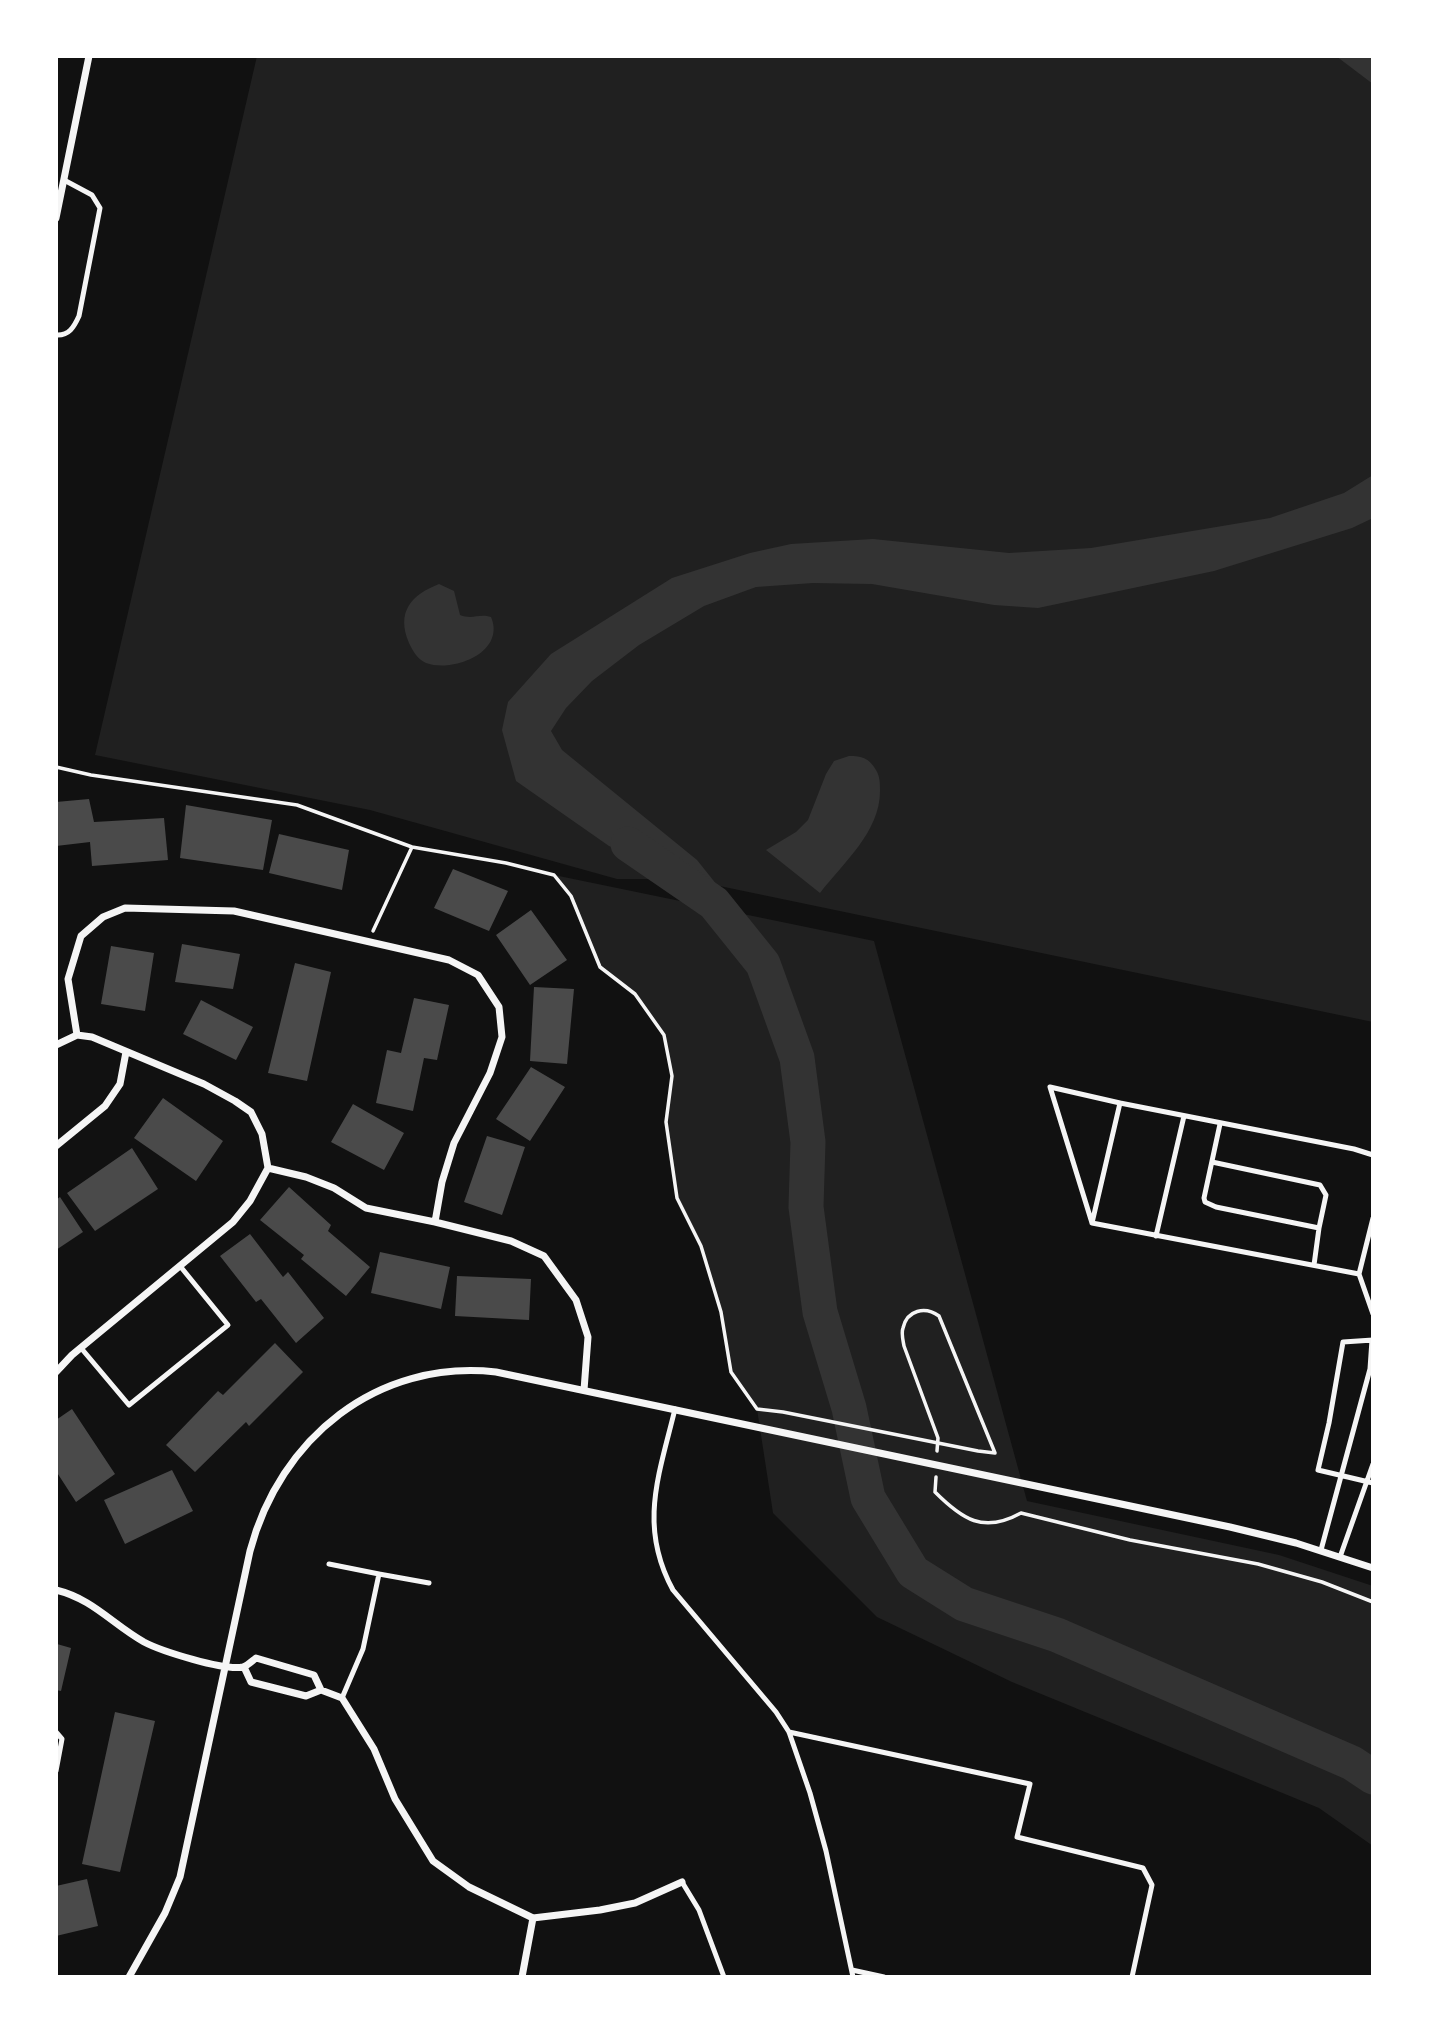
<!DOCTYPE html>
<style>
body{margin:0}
#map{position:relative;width:1429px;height:2033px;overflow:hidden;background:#111;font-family:Manrope,sans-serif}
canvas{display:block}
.frame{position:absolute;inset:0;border:58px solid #fff;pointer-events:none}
</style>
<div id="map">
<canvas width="1429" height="2033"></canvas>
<div class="frame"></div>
</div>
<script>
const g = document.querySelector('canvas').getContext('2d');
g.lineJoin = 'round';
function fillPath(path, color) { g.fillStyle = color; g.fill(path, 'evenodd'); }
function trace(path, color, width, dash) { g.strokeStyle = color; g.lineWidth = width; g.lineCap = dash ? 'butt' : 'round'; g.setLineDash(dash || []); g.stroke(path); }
const green = new Path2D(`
 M257,56H1373V1022L686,879H617L370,810L95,755Z
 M554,875L874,941L1027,1501L1279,1555L1373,1586V1846L1319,1808L1012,1682L877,1617L773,1513L757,1409L731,1372L721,1312L701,1246L677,1198L666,1122L672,1076L664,1035L635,994L600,967L571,896Z`);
const water = new Path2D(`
 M1336,56H1373V84Z
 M1373,475V518L1352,528L1214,571L1038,608L994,605L872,584L813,583L756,587L704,606L639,645L592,681L566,708L551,731L562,750L697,860L717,885L686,879L609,846L516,781L502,730L508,702L551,654L672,578L750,553L791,544L873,539L1009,553L1091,548L1270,518L1344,493Z
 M439,584L454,591L460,615C473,620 479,613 491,617C506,652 454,673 426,663C417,659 413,651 409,643C396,612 411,595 439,584Z
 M849,756C862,756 869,758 876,770C880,777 880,783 880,791C880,832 843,863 820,893L766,850L796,832L808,820L826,774L834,761Z`);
const river = new Path2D(`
 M628,844L714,903L763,964L797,1058L808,1142L806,1207L820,1312L849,1408L868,1498L913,1572L964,1604L1057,1635L1352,1763L1373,1777`);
const building = new Path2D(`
 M89,799L94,822L164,818L168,860L92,866L90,842L56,846V802Z
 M186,805L272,820L263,870L180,858Z
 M279,834L349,850L342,890L269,873Z
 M453,869L508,891L489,931L434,908Z
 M531,910L567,960L530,985L496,935Z
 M182,944L240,954L233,989L175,982Z
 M111,946L154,953L145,1011L101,1004Z
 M295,963L331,972L307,1081L268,1073Z
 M534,987L574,989L567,1064L530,1061Z
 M414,998L449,1005L437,1060L424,1058L413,1111L376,1103L387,1050L401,1053Z
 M201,1000L253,1027L236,1060L183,1034Z
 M531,1067L565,1087L530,1141L496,1119Z
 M163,1098L223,1141L196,1181L134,1138Z
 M353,1104L404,1133L384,1170L331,1142Z
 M487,1136L525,1147L502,1215L464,1202Z
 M132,1148L158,1189L95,1231L67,1193Z
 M289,1187L331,1225L328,1231L370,1267L346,1296L301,1259L304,1255L260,1220Z
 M60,1197L83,1232L56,1250V1200Z
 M250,1234L283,1277L288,1272L324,1318L296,1343L261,1299L256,1302L220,1256Z
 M380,1252L450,1267L441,1309L371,1293Z
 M457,1276L531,1279L529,1320L455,1316Z
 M275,1343L303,1372L249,1426L246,1422L195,1472L166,1445L218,1391L223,1395Z
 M72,1409L115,1474L76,1502L56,1471V1420Z
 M172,1470L193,1511L125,1544L104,1500Z
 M57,1644L71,1648L61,1691L56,1690Z
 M115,1712L155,1721L120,1872L82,1864Z
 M87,1879L98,1926L56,1936V1886Z`);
const path = new Path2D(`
 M56,767L91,775L297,805L412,847L506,863L554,875L571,896L600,967L635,994L664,1035L672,1076L666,1122L677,1198L701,1246L721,1312L731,1372L757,1409L783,1412L978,1451L995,1453L939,1316C925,1306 907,1310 903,1328C901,1333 903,1340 904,1346L938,1438L937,1451
 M373,931L412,847
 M936,1477L935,1492C962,1519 983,1534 1021,1513L1130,1540L1258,1564L1322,1582L1373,1602`);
const service = new Path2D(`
 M56,335C69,336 74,327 79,316L100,208L92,195L64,180
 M1220,1124L1204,1198L1205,1202L1216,1207L1319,1228L1314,1265
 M1212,1162L1320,1185L1326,1195L1319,1228
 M1373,1218L1359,1274L1373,1314
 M1092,1223L1050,1087L1120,1103
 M1156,1236L1184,1116
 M1359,1274L1092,1223L1120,1103L1354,1149L1373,1155
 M1373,1340L1343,1342L1329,1423L1318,1470L1373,1483
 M81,1348L129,1405L228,1325L180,1266
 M675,1409C659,1475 638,1526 673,1590L776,1712L789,1732L810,1793L826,1851L853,1977
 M1321,1550L1370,1369L1372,1340
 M1340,1557L1373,1464
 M329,1564L379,1574
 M342,1698L363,1649L379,1574L429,1583
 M56,1732L62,1739L56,1771
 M789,1732L1030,1784L1017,1837L1143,1868L1152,1885L1132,1977
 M682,1882L699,1910L724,1977
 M852,1970L884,1977`);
const minor = new Path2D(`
 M56,218L89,56
 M77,1035L68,979L81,936L103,917L125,908L234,911L449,960L478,975L499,1007L502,1037L490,1073L454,1143L442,1182L435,1222
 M56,1045L77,1035L92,1037L204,1084L235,1101L251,1112L262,1134L268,1168L250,1201L233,1222L72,1355L56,1372
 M56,1146L105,1106L120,1084L126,1052
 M268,1168L306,1177L334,1188L366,1208L435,1222L511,1241L544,1256L576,1300L588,1337L584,1390
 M56,1590C93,1599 112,1624 144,1642C161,1651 224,1671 243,1667C247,1666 252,1661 256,1658L314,1675L321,1690L342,1698L374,1749L395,1799L433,1861L469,1887L533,1918L600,1910L635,1903L682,1882
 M244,1667L251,1682L306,1696L321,1690
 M129,1977L165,1913L180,1877L250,1551C280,1438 377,1359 496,1372L1230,1527L1296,1543L1373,1568
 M522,1977L533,1918`);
fillPath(green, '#202020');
fillPath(water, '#333');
trace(river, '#333', 35);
fillPath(building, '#4a4a4a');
trace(path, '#f5f5f5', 3.5);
trace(service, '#f5f5f5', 5);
trace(minor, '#f5f5f5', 7);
</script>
